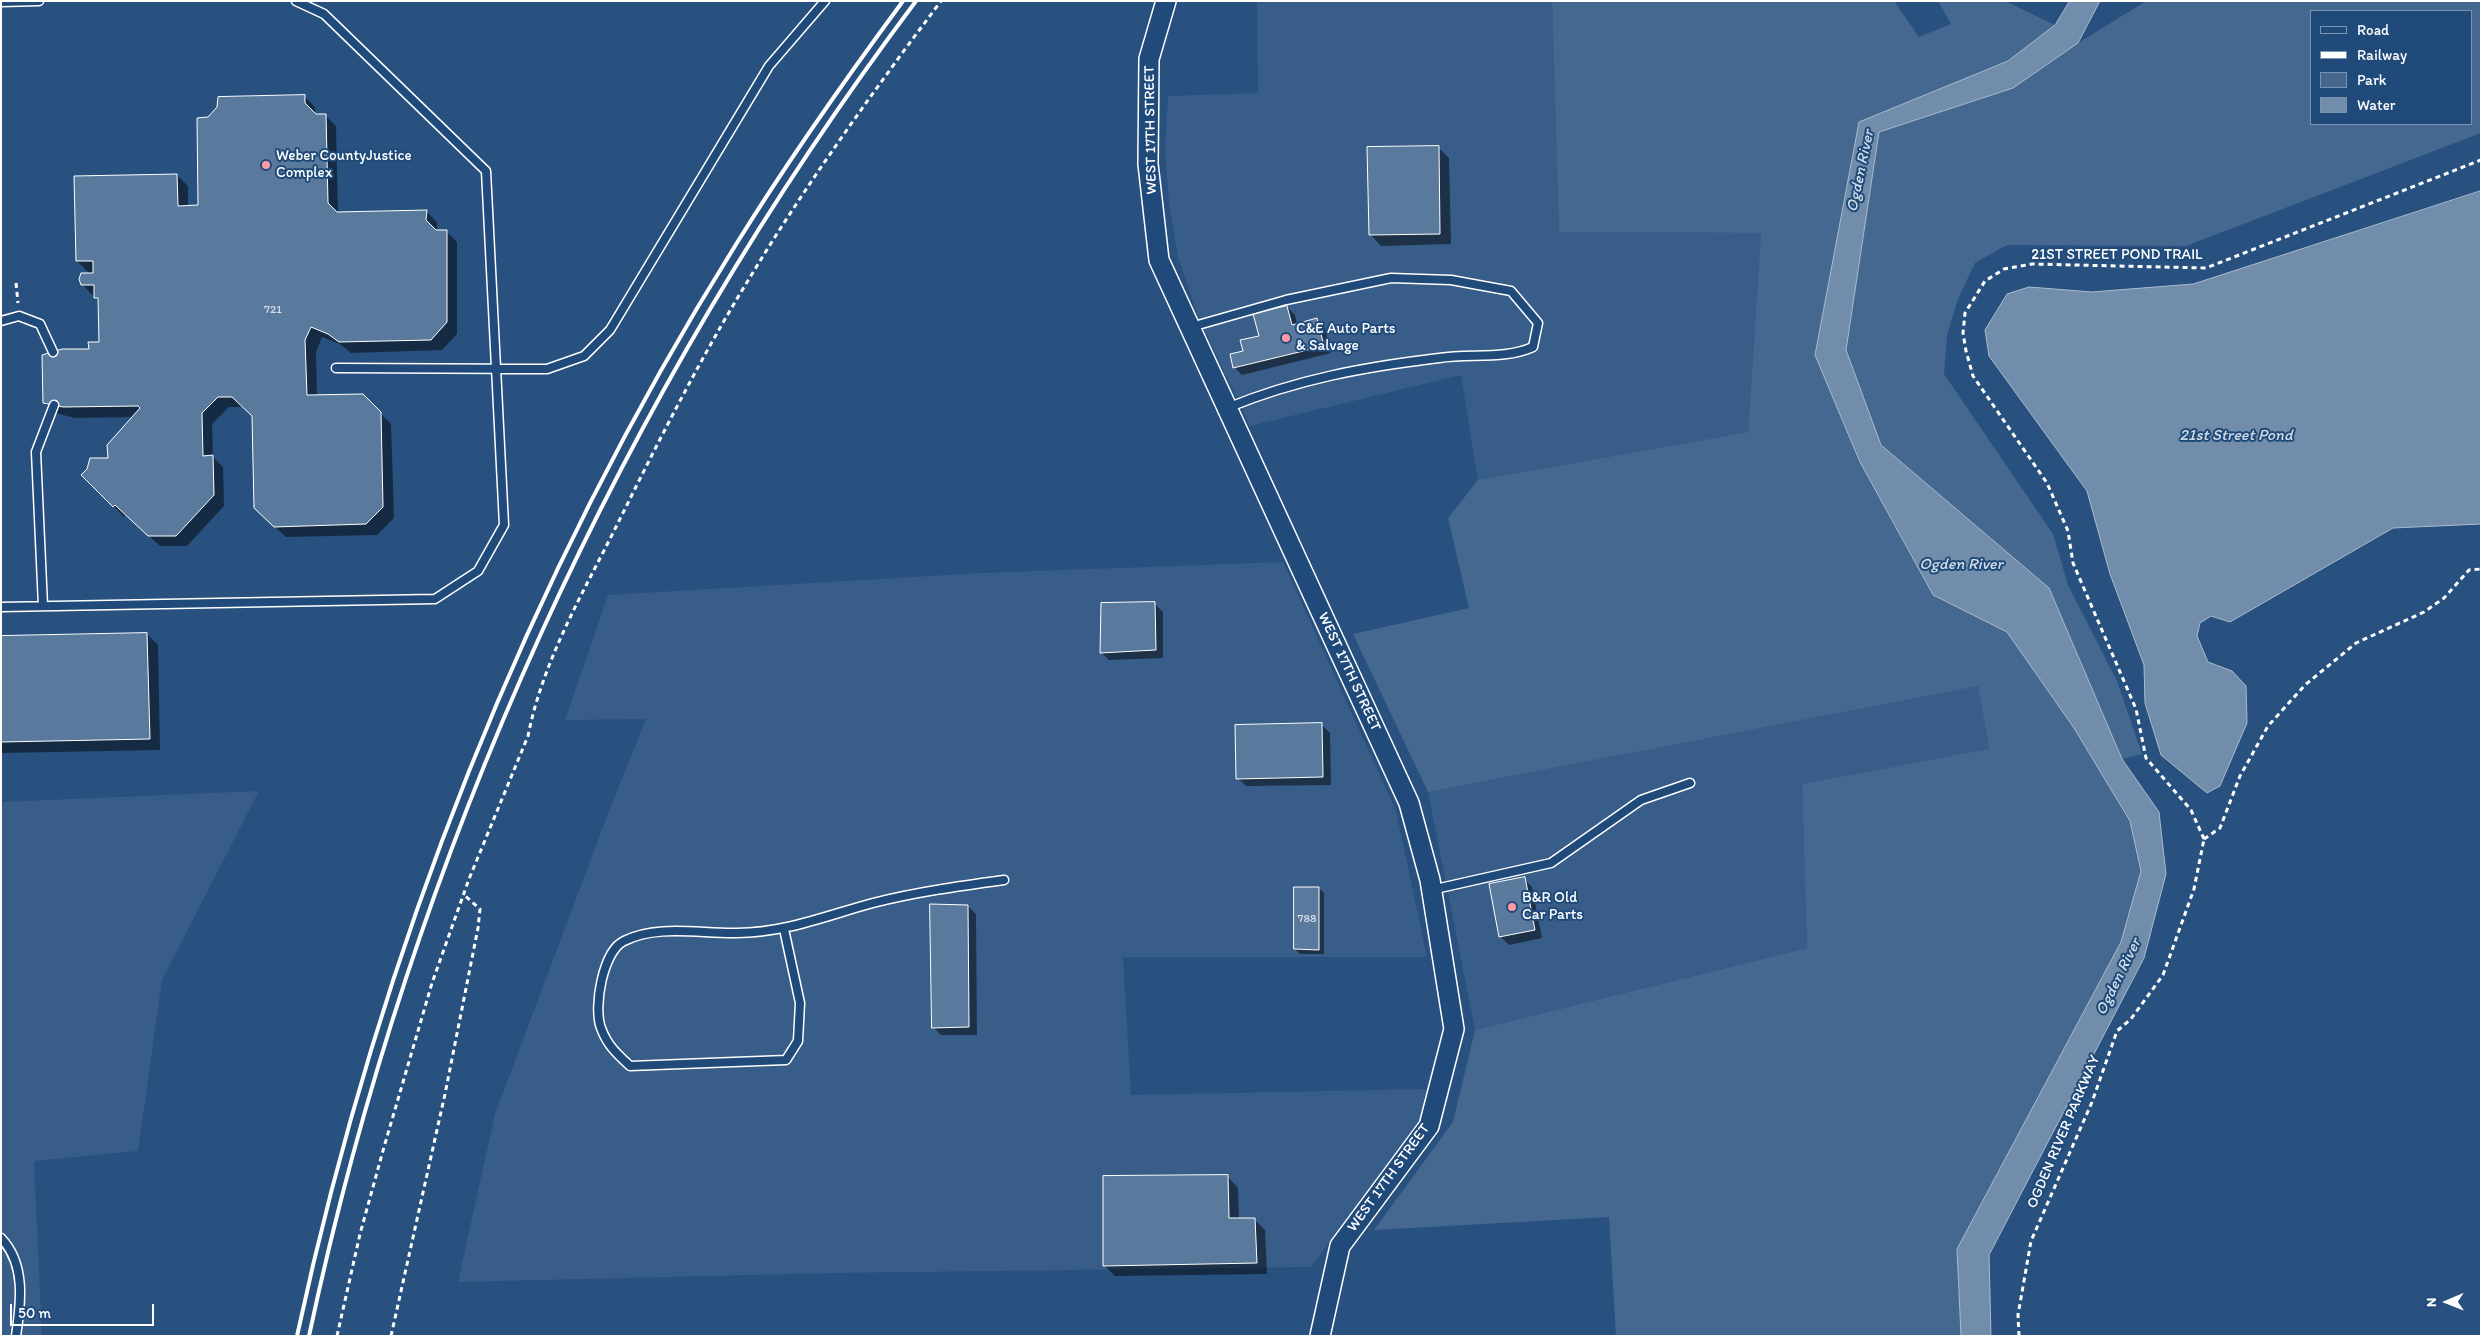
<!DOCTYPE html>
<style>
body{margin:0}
#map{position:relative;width:2482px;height:1337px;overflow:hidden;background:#28517f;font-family:Itim,sans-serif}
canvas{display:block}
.frame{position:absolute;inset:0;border:2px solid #fff;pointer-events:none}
.legend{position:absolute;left:2310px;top:10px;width:162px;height:115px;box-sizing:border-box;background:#1f4a7a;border:1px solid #7992af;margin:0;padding:6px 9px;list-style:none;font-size:15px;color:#fff}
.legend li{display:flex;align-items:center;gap:10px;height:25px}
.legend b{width:25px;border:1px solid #7992af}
.north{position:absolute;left:2422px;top:1277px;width:50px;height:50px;-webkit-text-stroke:4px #1f4a7a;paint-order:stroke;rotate:269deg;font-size:14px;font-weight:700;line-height:20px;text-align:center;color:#fff}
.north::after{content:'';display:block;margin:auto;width:18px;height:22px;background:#fff;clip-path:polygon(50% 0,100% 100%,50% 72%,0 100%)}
.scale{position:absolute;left:10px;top:1304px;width:144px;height:22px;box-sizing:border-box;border:2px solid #fff;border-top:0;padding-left:6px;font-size:15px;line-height:18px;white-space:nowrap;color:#fff;-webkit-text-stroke:4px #1f4a7a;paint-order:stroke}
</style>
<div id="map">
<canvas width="2482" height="1337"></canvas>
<div class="frame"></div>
<ul class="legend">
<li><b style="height:6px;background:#1f4a7a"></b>Road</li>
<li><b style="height:6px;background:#fff"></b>Railway</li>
<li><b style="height:14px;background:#446890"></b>Park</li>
<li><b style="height:14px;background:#718dab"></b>Water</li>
</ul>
<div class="north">N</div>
<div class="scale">50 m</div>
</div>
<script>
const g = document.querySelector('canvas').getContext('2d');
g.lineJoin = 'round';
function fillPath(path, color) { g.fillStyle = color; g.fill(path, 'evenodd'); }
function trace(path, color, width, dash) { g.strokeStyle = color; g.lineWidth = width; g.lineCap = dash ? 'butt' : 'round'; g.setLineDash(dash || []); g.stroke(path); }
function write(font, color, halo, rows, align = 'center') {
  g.font = font + ' Itim,sans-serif'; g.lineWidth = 4; g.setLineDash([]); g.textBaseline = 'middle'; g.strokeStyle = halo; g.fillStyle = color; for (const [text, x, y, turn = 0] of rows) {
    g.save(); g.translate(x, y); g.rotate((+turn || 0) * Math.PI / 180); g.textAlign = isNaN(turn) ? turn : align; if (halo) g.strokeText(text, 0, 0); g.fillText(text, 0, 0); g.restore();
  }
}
const built = new Path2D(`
 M1257,1H1552L1559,232L1761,233L1748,432L1478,480L1461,375L1250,426L1200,321L1178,258L1169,204L1165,150L1168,96L1258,93Z
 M1283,562L1396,811L1427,957H1123L1131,1095L1426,1089L1420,1119L1311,1267L835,1273L458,1282L495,1114L609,811L646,719L565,720L608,595L981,573Z
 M1978,685L1989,750L1802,784L1807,948L1475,1030L1428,792Z
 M259,791L162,980L138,1151L34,1161L42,1336H1V802Z`);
const green = new Path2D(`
 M1552,1H1894L1919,37L1951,24L1938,1H2005L2055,25L2008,61L1859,122L1815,355L1860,462L1932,595L2007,631L2074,728L2130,821L2141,871L2121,942L1957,1249L1961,1336H1616L1609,1217L1374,1230L1453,1122L1475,1030L1807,948L1802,784L1989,749L1978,686L1428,792L1353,634L1469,608L1448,518L1478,480L1748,432L1761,233L1559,232Z
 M2146,1H2481V133L2186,246L2007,245L1975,263L1958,299L1947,335L1944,374L2053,534L2068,585L2117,681L2142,754L2122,759L2049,588L1881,445L1846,350L1879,132L2013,88L2078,43ZM2311,11H2471V124H2311Z`);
const water = new Path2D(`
 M2070,1H2100L2078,43L2013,88L1879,132L1846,350L1881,445L2049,588L2122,759L2159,812L2166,874L2144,958L1989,1255L1991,1336H1961L1957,1249L2121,942L2141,871L2130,821L2074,728L2007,632L1933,595L1860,462L1815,355L1859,122L2008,61L2055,25Z
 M2481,191V524L2393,528L2230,622L2211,616L2200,623L2197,636L2208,662L2232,671L2246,686L2247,723L2220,786L2207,793L2161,755L2145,703L2144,665L2110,574L2087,491L1989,356L1985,330L2007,294L2029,287L2092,292L2193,284Z`);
const shadow = new Path2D(`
 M304,96L315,107V115H325L336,126L338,213L426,211L437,222V231H446L457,242V334L442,350L351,353L340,344L322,337L316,352L317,396L362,395L391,424L394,518L377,535L286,537L266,519L253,416L244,407H229L212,424L213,457L223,467L224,506L187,546H160L126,514L124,517L83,475L109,459L134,417L75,418L55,413L44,402L100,343L99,302L82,284L90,274L77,261L177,175L188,186V207H199L208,119Z
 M1438,147L1449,158L1451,244L1381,246L1371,235Z
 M1287,307L1295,315L1297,325L1317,320L1325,328L1331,353L1242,375L1234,367L1244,352Z
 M1155,604L1163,612V658L1109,660L1101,652Z
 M147,634L158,645L160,750L1,753V637Z
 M1322,725L1330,733L1331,785L1246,786L1238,778Z
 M1524,879L1532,887L1542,938L1509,945L1501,937L1490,885Z
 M1319,888L1324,893V954H1300L1295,949Z
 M968,906L976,914L977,1035H941L933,1027Z
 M1228,1177L1238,1188L1239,1219H1254L1265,1230L1267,1274L1115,1276L1104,1265Z`);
const building = new Path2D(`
 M305,95V103L316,114H326L328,203L337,212L427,210L426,220L436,230H447V322L431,340L339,342L328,334L311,327L305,340L307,395L363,394L381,412L383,507L366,524L274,527L254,508L252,416L232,397H218L202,413L203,456L213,455L214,495L176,536H148L115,505L113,507L81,475L87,469L90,458H108L107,445L140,408L138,406L63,407L43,403L42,355L62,349H89L88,342H99L98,298H94V285H81L79,279L81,273H93V261H76L74,176L177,174L178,206L198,205L197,118L208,117L217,107L218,97Z
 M1439,146L1440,234L1369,235L1367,147Z
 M1287,306L1292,325L1317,318L1324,346L1233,368L1230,354L1243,351L1240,340L1259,336L1253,314Z
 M1155,602L1156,650L1100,653L1101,603Z
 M147,633L150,739L1,742V636Z
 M1322,723L1323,777L1236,779L1235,725Z
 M1525,877L1535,930L1499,937L1489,884Z
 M1294,887H1319V950L1294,949Z
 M930,904L968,905L969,1027L932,1028Z
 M1228,1175L1229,1218H1255L1257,1263L1103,1266V1176Z`);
const path = new Path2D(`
 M16,283L18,303
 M2204,839L2191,810L2146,758L2136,709L2073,563L2068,531L2047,483L1973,376L1966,351L1963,333L1965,313L1985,281L2004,269L2032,264L2206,268L2481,160
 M2204,839L2220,828L2240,776L2268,726L2305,685L2356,643L2424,612L2444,598L2469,570L2481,569
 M337,1336L360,1234L384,1147L432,983L469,879L528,736C543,660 583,593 617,525C659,440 702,355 752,274C809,180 875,89 941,1
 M391,1336L445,1094L478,928L480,909L464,895
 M2019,1336L2018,1315L2031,1241L2092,1102L2117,1031L2131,1019L2163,975L2194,889L2204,839`);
const service = new Path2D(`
 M1,2L39,1
 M1,321L19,316L40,324L53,352
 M1191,327L1286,300L1391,278L1451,280L1511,291L1538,323L1533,347C1504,360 1471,353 1439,358C1364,367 1298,379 1227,408
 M336,368L547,369L584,356L610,330L769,66L825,1
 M43,606L36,452L54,405
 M1,607L435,599L478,571L504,525L486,171L324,14L296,1
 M1431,890L1551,863L1641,800L1690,783
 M784,929L800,1003L798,1041L786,1060L630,1066C617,1054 607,1045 601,1028C593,1007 603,951 624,941C657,924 701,934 737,933C785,933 828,915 873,903C916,892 960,886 1004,880
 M1,1238C26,1264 21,1303 16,1336`);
const tertiary = new Path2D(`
 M1166,1L1149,59L1148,164L1159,260L1409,803L1430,880L1454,1029L1429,1126L1340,1246L1320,1336`);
const rail = new Path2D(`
 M297,1336C380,951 526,580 735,246C787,162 844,81 903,1
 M309,1336C412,854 620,395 916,1`);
const markers = [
 [266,165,5,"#ff9aa2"],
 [1286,338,5,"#ff9aa2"],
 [1512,907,5,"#ff9aa2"]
];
const numberNames = [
 ["721",273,310],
 ["788",1307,919]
];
const streetNames = [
 ["WEST 17TH STREET",1151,130,-91],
 ["21ST STREET POND TRAIL",2117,255],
 ["WEST 17TH STREET",1349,672,65],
 ["OGDEN RIVER PARKWAY",2064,1132,-67],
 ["WEST 17TH STREET",1389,1178,-54]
];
const poiNames = [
 ["Weber CountyJustice",276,156],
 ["Complex",276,173],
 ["C&E Auto Parts",1296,329],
 ["& Salvage",1296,346],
 ["B&R Old",1522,898],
 ["Car Parts",1522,915]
];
const waterNames = [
 ["Ogden River",1861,171,-78],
 ["21st Street Pond",2236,436],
 ["Ogden River",1961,565],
 ["Ogden River",2119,977,-64]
];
fillPath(built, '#375d88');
fillPath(green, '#446890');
fillPath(water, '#718dab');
trace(water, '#aabbcd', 1);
fillPath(shadow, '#0007');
fillPath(building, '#5a7a9d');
trace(building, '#fff', 1);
trace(service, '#fff', 11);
trace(tertiary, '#fff', 22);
trace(path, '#fff', 3, [5, 4]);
trace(service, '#1f4a7a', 8);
trace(tertiary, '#1f4a7a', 19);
trace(rail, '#fff', 4);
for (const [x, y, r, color] of markers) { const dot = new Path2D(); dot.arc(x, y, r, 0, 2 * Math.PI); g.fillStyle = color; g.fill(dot); trace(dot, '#1f4a7a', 2); }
write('12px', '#d6dee6', null, numberNames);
write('15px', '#fff', '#1f4a7a', streetNames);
write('15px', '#fff', '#1f4a7a', poiNames, 'left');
write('italic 16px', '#d4dde6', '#1f4a7a', waterNames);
</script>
